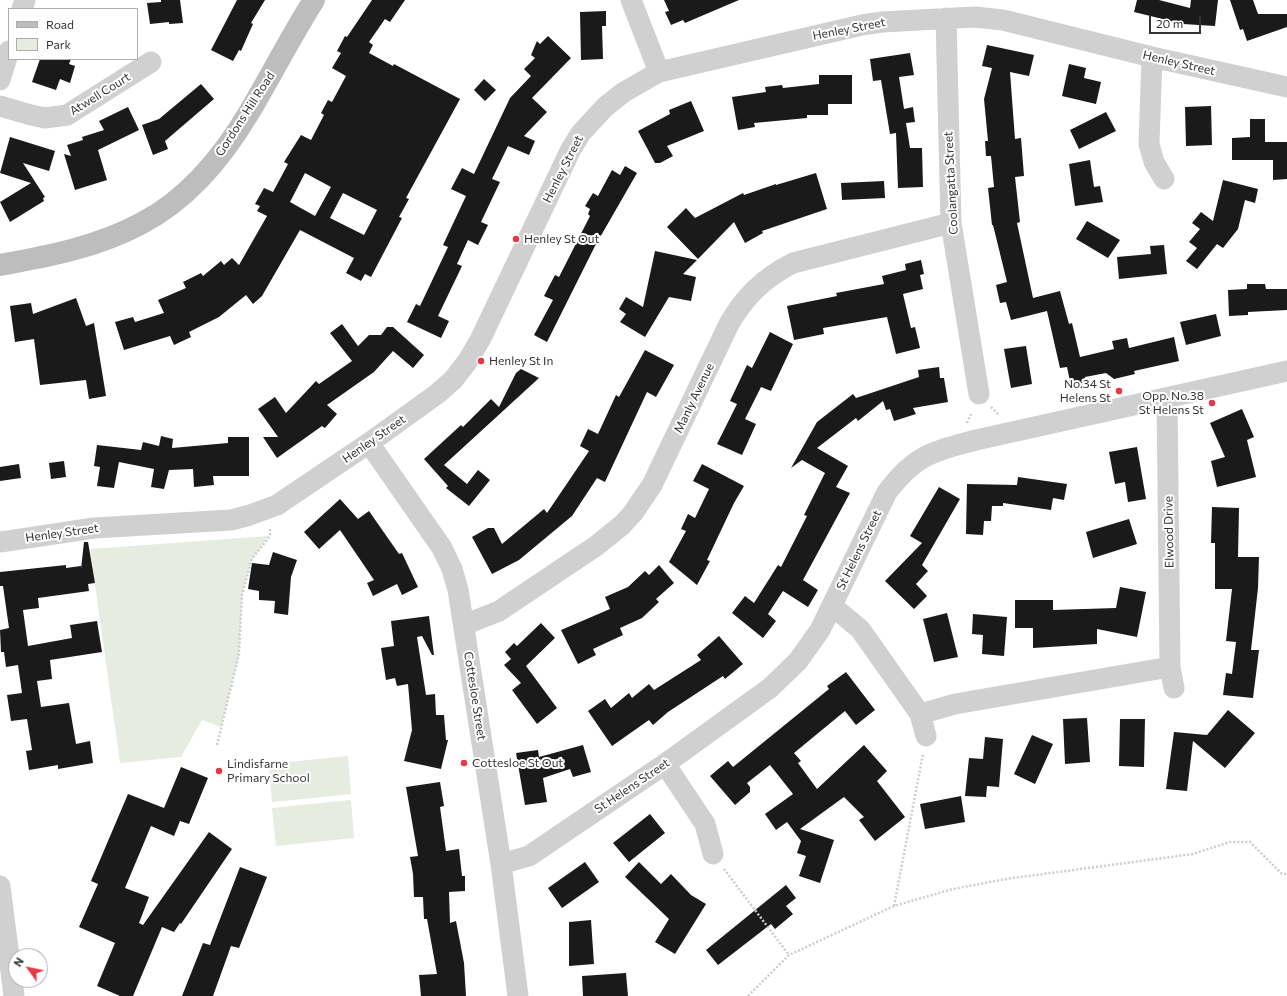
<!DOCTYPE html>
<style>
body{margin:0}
#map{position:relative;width:1287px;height:996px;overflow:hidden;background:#fff;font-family:Commissioner,sans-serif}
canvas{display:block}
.legend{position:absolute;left:8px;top:8px;width:130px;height:52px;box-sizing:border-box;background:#fff;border:1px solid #adadad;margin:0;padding:5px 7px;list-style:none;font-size:12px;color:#333}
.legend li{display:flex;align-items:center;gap:8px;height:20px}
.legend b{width:20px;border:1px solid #adadad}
.north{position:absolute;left:8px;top:948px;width:40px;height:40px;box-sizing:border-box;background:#fff;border:1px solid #adadad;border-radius:50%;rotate:303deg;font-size:11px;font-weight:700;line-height:16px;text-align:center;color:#333}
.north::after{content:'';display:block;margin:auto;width:14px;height:18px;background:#e63946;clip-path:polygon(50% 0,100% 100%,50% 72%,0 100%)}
.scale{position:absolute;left:1149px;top:16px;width:52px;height:18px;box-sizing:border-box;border:2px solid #333;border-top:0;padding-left:5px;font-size:12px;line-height:14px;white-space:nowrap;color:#333;-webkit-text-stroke:3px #fff;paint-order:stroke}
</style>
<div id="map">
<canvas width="1287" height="996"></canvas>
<ul class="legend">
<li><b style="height:5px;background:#bdbdbd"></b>Road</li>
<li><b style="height:11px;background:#e6ecdf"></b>Park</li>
</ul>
<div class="north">N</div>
<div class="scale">20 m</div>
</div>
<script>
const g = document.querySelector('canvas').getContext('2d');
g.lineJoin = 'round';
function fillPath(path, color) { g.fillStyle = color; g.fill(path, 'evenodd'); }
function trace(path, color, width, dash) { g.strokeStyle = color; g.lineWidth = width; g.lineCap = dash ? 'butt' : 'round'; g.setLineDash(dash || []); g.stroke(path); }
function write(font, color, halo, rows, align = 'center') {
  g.font = font + ' Commissioner,sans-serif'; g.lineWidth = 4; g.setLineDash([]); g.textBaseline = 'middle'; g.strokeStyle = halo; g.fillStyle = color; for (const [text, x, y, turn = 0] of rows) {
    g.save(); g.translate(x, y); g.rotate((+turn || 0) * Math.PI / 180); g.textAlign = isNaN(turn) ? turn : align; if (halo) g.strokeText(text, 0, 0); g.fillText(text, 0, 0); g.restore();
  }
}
const green = new Path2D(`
 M269,536L252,559L249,568L242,595L239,654L221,727L202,720L181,757L120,763L90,549Z
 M348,756L351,794L272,802L269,764Z
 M351,800L354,838L276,846L272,808Z`);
const building = new Path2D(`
 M161,0H180L183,23L169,24V22L150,24L147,3L161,2Z
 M237,0H265L251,23L253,24L241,51L239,50L233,61L211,50Z
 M372,0H405L390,22L385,19L369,42L373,45L369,53L393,66L394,64L460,99L406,198L409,199L399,217L402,218L371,277L365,274L361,281L346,273L354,258L300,230L262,296L253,304L246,295L219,317L189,332L191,337L174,345L170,336L124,350L115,322L133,317L135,322L164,313L158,300L186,288L183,282L201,273L203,276L221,261L224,265L232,258L239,265L267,216L257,211L260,206L255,204L264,188L273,192L288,164L284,162L301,135L311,140L324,115L321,113L328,100L332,102L346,76L332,68L341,53L337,51L345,36L347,37ZM305,173L331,187L315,216L290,202ZM343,193L377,210L364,235L330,218Z
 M664,0H739L685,23L683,20L671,25L665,12L669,11Z
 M1137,0H1159L1190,8L1191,0H1218L1215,26L1183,24L1134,12Z
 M1230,0H1253L1258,14H1287V27L1247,41L1243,29L1240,30Z
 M606,11V26H602L603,59L581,60L580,12Z
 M548,36L571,58L532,98L547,112L524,136L535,141L529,155L508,146L492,179L500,182L481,222L488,225L478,245L468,240L457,264L462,266L438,316L449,321L441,338L407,322L416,304L420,306L448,247L443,245L466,196L451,189L462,168L474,174L510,98L531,76L524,69L535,58L531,55L537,41L540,44Z
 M987,45L1034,55L1029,76L1010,72L1015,139L1021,138L1024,176L1015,177L1020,222L1017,223L1033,298L1060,291L1069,324L1072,323L1080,357L1114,349L1112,341L1127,338L1129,348L1174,337L1179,361L1134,371L1135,374L1114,379L1106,373L1085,377L1086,382L1071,386L1067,367L1060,368L1047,311L1011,320L1006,302L1000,303L996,285L1007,282L993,225H992L988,188L994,187L991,156H986L985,141H988L984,99L992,68L982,66Z
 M910,53L914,75L899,77L904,109L913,107L915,122L906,123L910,148H922L923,187L898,188L896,133L890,134L881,80L873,81L870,59Z
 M40,59H71L69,64L75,66L70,83L60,79L56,90L32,82Z
 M1069,64L1086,68L1084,78L1101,82L1096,104L1062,96Z
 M819,75H852V104H828V115H807V118L754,123L755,127L738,130L732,97L766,92L765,87L782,85L783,88L819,84Z
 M484,79L496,90L485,101L474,90Z
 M201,84L214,99L165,141L168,149L153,155L142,125L159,119Z
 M691,101L704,131L667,146L673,156L660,163H655L638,131L670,114L669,110Z
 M1211,106L1212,145L1186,146L1185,107Z
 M128,107L139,130L98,150L107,180L75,190L64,154L71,156L67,145L83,140L82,137L104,130L99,121Z
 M1106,112L1116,131L1079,149L1070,130Z
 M1250,119H1265V142H1287V179L1273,180V160H1232V138L1250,137Z
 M10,137L55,151L49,171L23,163L45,197L43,198L44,201L10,222L0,202L31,183L0,173Z
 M1090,160L1094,187L1100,186L1103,202L1075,206L1069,164Z
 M625,166L637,173L595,246L547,342L534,335L553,300L544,296L555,275L559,277L590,216L588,214L590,209L585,206L593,193L598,196L612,170L620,175Z
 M816,173L827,209L762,231L763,233L745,243L734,222L698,259L667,227L686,208L695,218L743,193L744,195L776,184V185Z
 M1223,180L1258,189L1255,203L1245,200L1238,229L1223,248L1217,244L1197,269L1186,261L1197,248L1189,242L1200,229L1192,223L1201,212L1213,221Z
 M884,181L885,198L842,200L841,183Z
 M1087,221L1120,240L1108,258L1076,239Z
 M1164,245L1167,274L1119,279L1117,257L1151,254L1150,246Z
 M655,251L697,260L683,274L696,277L691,301L669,297L645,337L620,322L626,314L619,309L626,297L643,307Z
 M921,260L924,274L920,275L923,289L903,294L911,328L915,327L920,348L896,354L887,317L823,328L824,334L794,340L787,306L837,296L836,293L884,284L882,276L906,270L905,264Z
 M1247,284H1265L1266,289H1287V310L1248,312V315L1229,316L1228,290L1247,289Z
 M76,298L86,326L94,323L106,396L89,399L86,380L40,385L34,339L15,342L10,306L31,303L33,314Z
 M1216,314L1221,336L1186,345L1180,322Z
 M342,324L358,346L369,335H381L387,327H393L424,355L413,368L393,351L374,372L327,405L337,414L325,428L322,426L277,458L263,437H278L258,409L275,397L286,413L316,381L319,384L352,361L330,333Z
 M770,332L793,344L771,391L761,387L745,419L756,424L742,455L717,444L737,404L730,401L747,365L752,368Z
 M1026,346L1032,384L1011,388L1004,349Z
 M645,350L674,365L656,397L647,392L605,482L597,478L572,516L519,560L492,574L472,537L488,528H494L502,544L544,509L547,513L589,451L580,446L588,429L598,434L616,395L619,397Z
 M939,367L940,378H944L948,402L913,408L916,414L894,421L890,409L886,410L883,401L858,421L856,418L817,448L848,466L836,487L850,493L803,580L818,590L808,607L783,591L768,614L776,621L763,638L732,613L745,596L754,603L778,565L781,567L807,516L804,515L825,473L802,460L791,468L817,422L853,394L856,398L919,377L918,370Z
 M521,369L539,378L444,465L467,484L478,470L490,480L469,506L446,488L448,486L424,459L461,425L463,427L491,399L499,407L516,373Z
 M1242,409L1254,437L1247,440L1256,477L1217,487L1211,461L1225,457L1210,423Z
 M161,436L173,439L172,448L228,443V437H249V476H213L214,485L194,487L193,469L169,470L164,489L151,487L154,469L119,462L114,488L97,486L100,467L94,466L97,445L141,450L143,442L159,446Z
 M1137,447L1146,499L1128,502L1125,482L1115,484L1109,452Z
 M64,461L66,477L51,479L49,463Z
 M19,464L21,478L0,481V467Z
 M702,464L744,486L734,503L707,560L710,561L697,585L669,562L686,531L681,529L688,514L695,518L709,489L693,481Z
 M1018,477L1067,484L1064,500L1053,498L1051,510L1003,503V506H992L991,521H984L983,535L966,534L967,484L1017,485Z
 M939,487L960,499L922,565L928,571L916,584L927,596L914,609L885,581L922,543L910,536Z
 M340,499L358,519L369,511L399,554L402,553L418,587L402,595L397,584L373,596L367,583L374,580L340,530L319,549L304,532Z
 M1212,507L1239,508L1238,557H1259L1258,588L1251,650H1259L1253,698L1223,695L1226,673L1232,674L1236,642L1226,641L1232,589H1215V543H1211Z
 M1129,519L1137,544L1093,558L1086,532Z
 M84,542H88L95,583L88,584L89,591L38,598L39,608L23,610L28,646L72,638L70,625L97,621L102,652L50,660L52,679L37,681L41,707L69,703L76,744L90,741L93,763L58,769V765L29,770L26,751L32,750L27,719L11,721L7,695L22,693L18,665L6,667L4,652H1L0,630L9,628L3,586H0V572L66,565V568L81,566V569Z
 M273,552L297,560L291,577L288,615L274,613L275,601L259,600V591L248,589L252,563L269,565Z
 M659,565L674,583L656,599L659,602L642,618L620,628L623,635L593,649L596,655L578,664L561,630L610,609L605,597L628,587L645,571L649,575Z
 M1120,587L1146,592L1137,637L1097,629V644L1033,648V628H1015V600H1053V610L1116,608Z
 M947,613L958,657L934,662L923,619Z
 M973,614L1007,617L1004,656L982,654L983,635L972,634Z
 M429,616L434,655H432L422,636L417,637L426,695L435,694L436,715H444L446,740H448L441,769L404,761L412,730L408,684L397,686L395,678L386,680L381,648L394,646L391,621Z
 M541,623L555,638L526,666L557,708L537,724L512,690L521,683L504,665L511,659L505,652L514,643L517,646Z
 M719,636L743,664L725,679L723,676L668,712L653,725L649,720L612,746L588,711L605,699L611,708L629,693L632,698L649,684L654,690L701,660L697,655Z
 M846,672L875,710L856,725L845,711L794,753L801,761L798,763L817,789L864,745L887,771L877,781L905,817L875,841L859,820L864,817L844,797L800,829L834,840L820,883L799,876L806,856L797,853L801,841L787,822L776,830L765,814L793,794L770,765L747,783L750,787V792L735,805L710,776L728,761L733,767L829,689L827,686Z
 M1228,710L1255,733L1225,768L1193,741L1187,791L1166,789L1174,732L1207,735Z
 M1087,718L1090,762L1065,764L1063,719Z
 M1120,719H1145L1144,767L1119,766Z
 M1032,735L1053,744L1035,784L1014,774Z
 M985,737L1003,739L999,787L987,786L986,797L965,796L969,758L983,759Z
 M583,745L591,772L573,777L570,769L543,778L547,802L525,805L516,753L538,750L539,757Z
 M181,767L208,778L189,824L180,821L174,836L151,826L125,888L149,897L139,923L143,925L209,832L232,849L181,924L180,923L174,932L162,927L133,996H120L97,986L115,943L79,927L98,884L91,881L128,794L164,808Z
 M440,782L444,806L440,807L446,851L459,849L462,876H465V891L449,892L450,923L456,921L464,963L466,996H421L419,975L437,974L427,919H424L423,897H414L413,874L410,857L418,856L406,787Z
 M961,796L965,822L925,829L920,804Z
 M650,814L665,833L629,862L613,843Z
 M585,862L599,882L562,908L548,888Z
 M639,862L661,884L671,874L691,895L706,904L675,954L655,942L669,919L625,877Z
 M240,867L267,877L239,948L231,946L213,996H182L203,943L210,945Z
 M786,885L796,898L786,906L793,914L775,929L771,924L718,965L706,950Z
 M591,920L594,964L569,966V922Z
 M626,973L628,996H583L582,976Z`);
const path = new Path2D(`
 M991,407L999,415
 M967,423L972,412
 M217,745L239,654L242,595L252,559L270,536V528
 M724,869L789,955
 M894,906L923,754
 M748,996L789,955L894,906L953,889L1006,879L1193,854L1230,842H1250L1282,874H1287`);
const minor = new Path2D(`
 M631,0L659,72
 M22,9L25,0
 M946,18L951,223L979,394
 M1152,57L1149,144L1154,162L1164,179
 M0,80L9,51
 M0,106L31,115L45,118L67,115L151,62
 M1167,398L1170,667L1174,688
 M369,443L442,548L452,569L458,590L501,864L518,996
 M0,542L94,528L231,520L250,515L277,505L369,443L437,394L453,380L467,362L480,340L571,149L581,133L605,107L624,92L659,72L862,25L882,22L975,17L1003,20L1152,57L1287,87
 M832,606L860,629L920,714L926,736
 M464,625L499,611L596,546L622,525L633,513L652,485L729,324C745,296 764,278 793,263L951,223
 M920,714L955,704L1170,667
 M665,764L705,824L713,854
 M501,864L529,856L665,764L770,688L798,661L820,630L887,492C916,454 932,452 976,440L1287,371
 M0,886L14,996`);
const secondary = new Path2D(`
 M0,265C49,256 98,247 142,223C188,199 224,155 250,111C272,74 291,36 314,0`);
const markers = [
 [516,239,4,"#e63946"],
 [481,361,4,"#e63946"],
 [1119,391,4,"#e63946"],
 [1212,403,4,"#e63946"],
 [464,763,4,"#e63946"],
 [219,771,4,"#e63946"]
];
const streetNames = [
 ["Henley Street",849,29,-11],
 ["Henley Street",1179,63,13],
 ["Atwell Court",100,94,-32],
 ["Gordons Hill Road",245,114,-57],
 ["Henley Street",563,169,-63],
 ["Coolangatta Street",951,183,-93],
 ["Manly Avenue",694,398,-64],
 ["Henley Street",374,439,-35],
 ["Elwood Drive",1169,532,-91],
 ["Henley Street",62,533,-8],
 ["St Helens Street",859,550,-64],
 ["Cottesloe Street",475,696,81],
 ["St Helens Street",632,786,-34]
];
const poiNames = [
 ["Henley St Out",524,239],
 ["Henley St In",489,361],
 ["No.34 St",1111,384,"right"],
 ["Helens St",1111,398,"right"],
 ["Opp. No.38",1204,396,"right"],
 ["St Helens St",1204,410,"right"],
 ["Cottesloe St Out",472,763],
 ["Lindisfarne",227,764],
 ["Primary School",227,778]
];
fillPath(green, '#e6ecdf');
fillPath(building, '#1a1a1a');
trace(path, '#cdcdcd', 2.5, [2, 2]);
trace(minor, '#d0d0d0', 21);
trace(secondary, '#bdbdbd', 22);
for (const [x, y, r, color] of markers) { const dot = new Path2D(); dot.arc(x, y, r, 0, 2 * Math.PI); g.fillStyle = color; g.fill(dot); trace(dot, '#fff', 1.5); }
write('12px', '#333', '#fff', streetNames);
write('12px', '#333', '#fff', poiNames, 'left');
</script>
